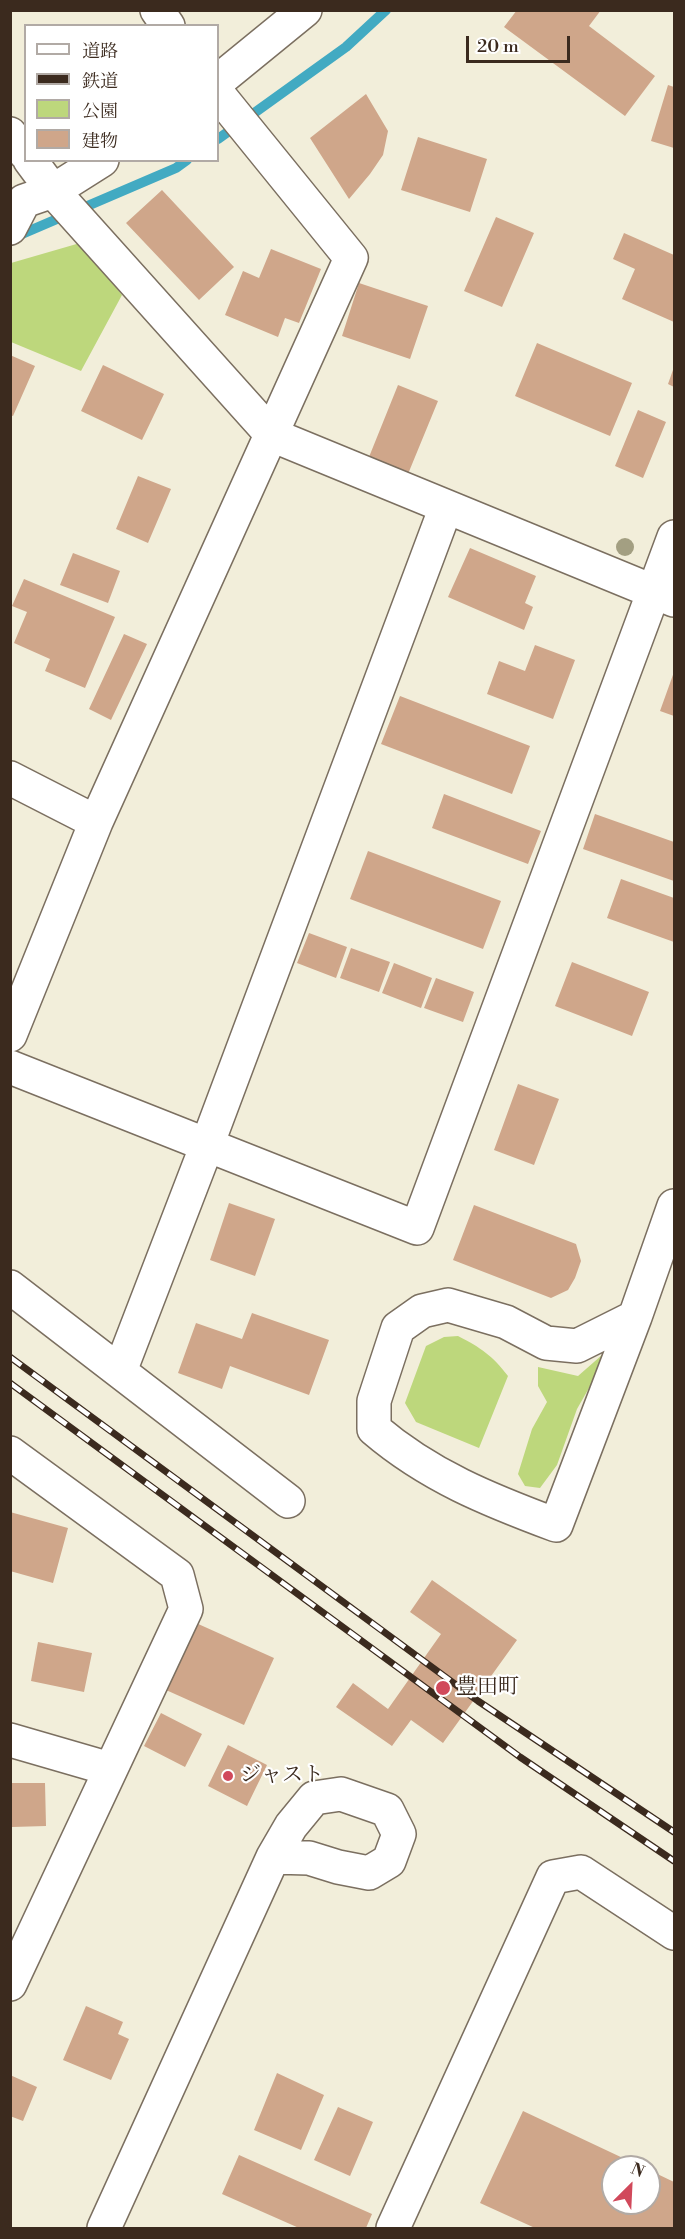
<!DOCTYPE html>
<meta charset="utf-8">
<style>
body{margin:0}
#map{position:relative;width:685px;height:2239px;overflow:hidden;background:#f2eeda;font-family:"Libre Bodoni","Noto Serif JP",serif}
canvas{display:block}
.frame{position:absolute;inset:0;border:12px solid #3b2a1e;pointer-events:none}
.legend{position:absolute;left:24px;top:24px;width:195px;height:138px;box-sizing:border-box;background:#fff;border:2px solid #b1aaa5;margin:0;padding:8px 10px;list-style:none;font-size:18px;color:#3b2a1e}
.legend li{display:flex;align-items:center;gap:12px;height:30px}
.legend b{width:30px;border:2px solid #b1aaa5}
.north{position:absolute;left:601px;top:2155px;width:60px;height:60px;box-sizing:border-box;background:#fff;border:2px solid #b1aaa5;border-radius:50%;rotate:24deg;font-size:16px;font-weight:700;line-height:24px;text-align:center;color:#3b2a1e}
.north::after{content:'';display:block;margin:auto;width:21px;height:27px;background:#d1495b;clip-path:polygon(50% 0,100% 100%,50% 72%,0 100%)}
.scale{position:absolute;left:466px;top:36px;width:104px;height:27px;box-sizing:border-box;border:3px solid #3b2a1e;border-top:0;padding-left:8px;font-size:18px;line-height:21px;white-space:nowrap;color:#3b2a1e;-webkit-text-stroke:4px #fff;paint-order:stroke}
</style>
<div id="map">
<canvas width="685" height="2239"></canvas>
<div class="frame"></div>
<ul class="legend">
<li><b style="height:8px;background:#fff"></b>道路</li>
<li><b style="height:8px;background:#3b2a1e"></b>鉄道</li>
<li><b style="height:16px;background:#bdd77c"></b>公園</li>
<li><b style="height:16px;background:#cfa68a"></b>建物</li>
</ul>
<div class="north">N</div>
<div class="scale">20 m</div>
</div>
<script>
const g = document.querySelector('canvas').getContext('2d');
g.lineJoin = 'round';
function fillPath(path, color) { g.fillStyle = color; g.fill(path, 'evenodd'); }
function trace(path, color, width, dash) { g.strokeStyle = color; g.lineWidth = width; g.lineCap = dash ? 'butt' : 'round'; g.setLineDash(dash || []); g.stroke(path); }
function write(font, color, halo, rows, align = 'center') {
  g.font = font + ' "Libre Bodoni","Noto Serif JP",serif'; g.lineWidth = 4.5; g.setLineDash([]); g.textBaseline = 'middle'; g.strokeStyle = halo; g.fillStyle = color; for (const [text, x, y, turn = 0] of rows) {
    g.save(); g.translate(x, y); g.rotate((+turn || 0) * Math.PI / 180); g.textAlign = isNaN(turn) ? turn : align; if (halo) g.strokeText(text, 0, 0); g.fillText(text, 0, 0); g.restore();
  }
}
const green = new Path2D(`
 M80,243L122,295L81,371L11,342V263Z
 M458,1336C481,1348 492,1355 508,1376L479,1448L416,1422L405,1403L426,1346L444,1337Z
 M602,1355L597,1374L577,1409L557,1465L540,1488L525,1486L518,1474L532,1429L547,1402L538,1386V1367L578,1376Z`);
const stream = new Path2D(`
 M218,139L346,47L386,10
 M15,237L176,168L187,160`);
const building = new Path2D(`
 M517,10H601L589,26L655,76L625,116L504,27Z
 M668,85L674,87V148L651,141Z
 M366,94L388,131L383,155L370,174L349,199L310,138Z
 M418,137L487,159L470,212L401,190Z
 M162,190L234,267L199,300L126,223Z
 M496,217L534,233L502,307L464,291Z
 M624,233L674,255V322L622,299L635,269L613,259Z
 M271,249L321,269L299,323L285,318L278,337L225,315L243,271L259,278Z
 M359,283L428,306L410,359L342,336Z
 M537,343L632,383L610,436L515,396Z
 M10,355L35,366L13,416L10,415Z
 M103,365L164,394L142,440L81,411Z
 M674,367V387L668,384Z
 M398,385L438,401L408,474L369,457Z
 M638,410L666,422L643,478L615,466Z
 M138,476L171,489L148,543L116,529Z
 M470,548L536,576L525,603L533,607L524,630L448,597Z
 M73,553L120,571L108,603L60,585Z
 M24,579L115,617L85,688L45,671L50,659L14,643L27,612L12,606Z
 M124,634L147,644L111,720L89,709Z
 M535,645L575,660L553,719L487,694L499,661L525,671Z
 M674,672V716L660,711Z
 M400,696L530,746L512,794L381,744Z
 M444,794L541,831L528,864L432,828Z
 M595,814L674,842V881L583,849Z
 M368,851L501,901L483,949L350,899Z
 M621,879L674,898V942L607,918Z
 M309,933L347,947L336,978L297,963Z
 M351,948L390,962L379,992L340,978Z
 M572,962L649,992L632,1036L555,1006Z
 M394,963L432,978L421,1008L382,993Z
 M436,978L474,992L463,1022L424,1008Z
 M518,1084L559,1099L534,1165L494,1150Z
 M229,1203L275,1219L255,1276L210,1260Z
 M474,1205L576,1244L581,1261L575,1278L568,1290L551,1298L453,1260Z
 M252,1313L329,1340L309,1395L230,1366L222,1389L178,1373L196,1323L242,1339Z
 M10,1512L68,1528L53,1583L10,1571Z
 M432,1580L517,1640L443,1743L411,1720L392,1746L336,1707L353,1683L388,1709L441,1634L410,1612Z
 M196,1623L274,1658L244,1725L166,1690Z
 M38,1642L92,1653L84,1692L31,1681Z
 M161,1713L202,1734L185,1767L144,1746Z
 M228,1745L267,1765L247,1806L208,1786Z
 M11,1783H45L46,1826L12,1827Z
 M86,2006L123,2022L118,2034L129,2039L111,2080L63,2060Z
 M277,2073L324,2095L301,2150L254,2130Z
 M10,2075L37,2087L23,2121L10,2116Z
 M338,2107L373,2122L350,2176L314,2160Z
 M523,2111L642,2167H613V2203H649V2170L674,2182V2228H535L480,2203Z
 M239,2155L372,2214L366,2228H299L222,2194Z`);
const minor = new Path2D(`
 M157,10L168,26
 M218,81L305,10
 M10,134L26,154
 M30,160L53,191L272,435L674,600
 M10,228L24,201L53,191L102,160
 M10,778L96,822
 M10,1035L96,822L351,258L218,94
 M10,1067L417,1228L674,537
 M10,1287L288,1501
 M635,1317L577,1346L546,1343L506,1322L448,1305L422,1311L398,1328L374,1401V1429C429,1476 489,1500 556,1525L635,1317L674,1206
 M120,1371L207,1145L446,507
 M10,1453L177,1575L186,1609L10,1984
 M10,1740L110,1769
 M104,2228L273,1857L291,1826L314,1798L341,1794L387,1810L399,1834L389,1861L369,1873L338,1867L309,1858L273,1857
 M393,2228L553,1877L581,1872L674,1933`);
const rail = new Path2D(`
 M10,1357L478,1701L674,1832
 M10,1383L520,1757L674,1861`);
const trees = [
 [625,547]
];
const markers = [
 [443,1688,8,"#d1495b"],
 [228,1776,6,"#d1495b"]
];
const poiNames = [
 ["豊田町",456,1688],
 ["ジャスト",240,1776]
];
fillPath(green, '#bdd77c');
trace(stream, '#42aac2', 10);
fillPath(building, '#cfa68a');
trace(minor, '#7b6f60', 36);
trace(minor, '#fff', 33);
trace(rail, '#3b2a1e', 7);
trace(rail, '#fff', 4.5, [14]);
g.fillStyle = '#a39f82';
for (const [x, y] of trees) { g.beginPath(); g.arc(x, y, 9, 0, 2 * Math.PI); g.fill(); }
for (const [x, y, r, color] of markers) { const dot = new Path2D(); dot.arc(x, y, r, 0, 2 * Math.PI); g.fillStyle = color; g.fill(dot); trace(dot, '#fff', 2); }
write('21px', '#3b2a1e', '#fff', poiNames, 'left');
</script>
